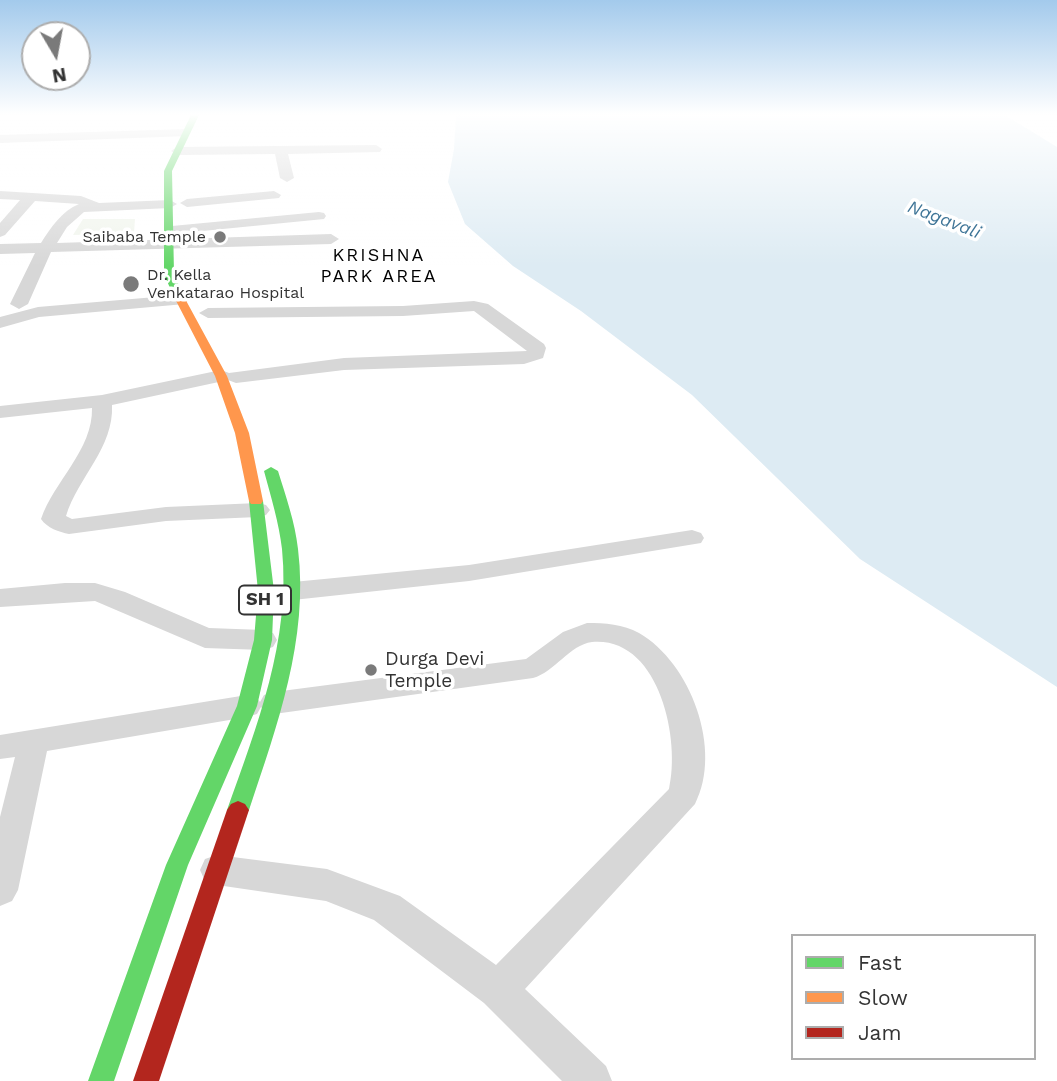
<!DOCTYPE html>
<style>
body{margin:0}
#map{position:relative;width:1057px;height:1081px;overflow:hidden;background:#fff;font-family:"Work Sans",sans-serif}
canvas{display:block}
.legend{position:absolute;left:791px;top:934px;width:245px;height:126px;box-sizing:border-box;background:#fff;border:2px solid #adadad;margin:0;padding:9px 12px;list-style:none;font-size:21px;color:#333}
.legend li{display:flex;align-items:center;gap:14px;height:35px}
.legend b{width:35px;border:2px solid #adadad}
.north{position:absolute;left:21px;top:21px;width:70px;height:70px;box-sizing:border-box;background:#fff;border:2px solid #adadad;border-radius:50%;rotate:170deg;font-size:19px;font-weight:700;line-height:28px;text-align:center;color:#333}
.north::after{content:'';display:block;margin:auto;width:24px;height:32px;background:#7a7a7a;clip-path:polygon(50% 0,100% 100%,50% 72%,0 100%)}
</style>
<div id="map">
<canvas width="1057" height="1081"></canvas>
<ul class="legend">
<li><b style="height:9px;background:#63d668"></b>Fast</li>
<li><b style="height:9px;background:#ff974d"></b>Slow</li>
<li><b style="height:9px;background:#b3261e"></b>Jam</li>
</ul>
<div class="north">N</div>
</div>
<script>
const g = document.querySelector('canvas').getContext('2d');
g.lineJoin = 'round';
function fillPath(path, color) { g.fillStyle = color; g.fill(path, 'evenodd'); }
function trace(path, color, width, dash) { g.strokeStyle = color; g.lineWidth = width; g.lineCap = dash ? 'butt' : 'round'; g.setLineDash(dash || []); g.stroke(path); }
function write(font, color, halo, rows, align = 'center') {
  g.font = font + ' "Work Sans",sans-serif'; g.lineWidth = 7; g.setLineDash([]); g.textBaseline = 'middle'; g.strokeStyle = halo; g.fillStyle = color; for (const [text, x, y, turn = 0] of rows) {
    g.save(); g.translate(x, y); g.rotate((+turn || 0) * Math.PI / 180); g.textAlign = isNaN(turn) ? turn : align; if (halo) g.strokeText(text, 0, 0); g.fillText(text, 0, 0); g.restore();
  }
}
const green = new Path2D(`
 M83,219H135L134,233L73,235Z`);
const water = new Path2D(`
 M460,115H1005L1057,147V687L860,559L692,395L581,311L513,266L465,224L448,182L454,149L456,116Z`);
const street = new Path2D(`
 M184,129L190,133L188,136L0,143V135Z
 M376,145L382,149L380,152L288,154L294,178L287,182L280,178L275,154L177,155L171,151L177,147Z
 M0,191L81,196L99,203L170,200L177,204L170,208L84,212L67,227L57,243L331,234L339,239L331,244L51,252L28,304L19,309L10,304L35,253L0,254V244L41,243C51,227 62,211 79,204L35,201L5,235L0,237V223L20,200L0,199Z
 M274,191L281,195L279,198L187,207L180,203L187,199Z
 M319,212L324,213L326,216L324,219L172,234L165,230L172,226Z
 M179,295L185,296L188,300L185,304L39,317L0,328V317L38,307Z
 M474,301L488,304L544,344L546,348L543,358L524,364L344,370L236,383L228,380L112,405C114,448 78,477 66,516L72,519L166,507L258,503L266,505L270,510L266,515L258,517L166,521L69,534C59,532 47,528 41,519C54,481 93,450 92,408L0,418V406L102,395L221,370L229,373L344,358L527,351L474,311L403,316L208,318L199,313L208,308L403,306Z
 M692,530L701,533L704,538L701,543L469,581L293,600L284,597L280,591L284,585L293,582L469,565Z
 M65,583H95L125,592L209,628L263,630L273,633L277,640L273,647L263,650L205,648L95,601L0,607V589Z
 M587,623C605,623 623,624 639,633C691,663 723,750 695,804L525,989L606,1066L612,1081H562L484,1003L374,920L326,901L217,885L205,881L200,870L205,859L217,855L327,869L400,896L496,965L669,789C681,739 659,636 592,642C569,645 555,672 533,678L274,714L264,711L261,707L257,714L247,717L47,751L18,890L12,901L0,906V817L15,757L0,759V735L247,695L257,698L260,702L264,695L274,692L526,659L563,632Z`);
const fast = new Path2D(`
 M191,115H199L172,171L174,274L183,295L178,298L173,295L164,274V171Z
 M271,467L278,471C286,497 295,522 298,549C309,639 277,726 249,810L245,816L238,819L231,816L227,810C257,726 291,640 282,549C279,523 271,497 264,471Z
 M256,497L263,501L274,591L272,640L257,706L188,865L114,1081H88L166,865L237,706L254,640L258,591L249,501Z`);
const slow = new Path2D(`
 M178,292L183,295L227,376L249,433L263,501L261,504H251L249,501L235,433L215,376L173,295Z`);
const jam = new Path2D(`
 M238,801L245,804L249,810L159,1081H133L227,810L231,804Z`);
const markers = [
 [220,237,7,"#7a7a7a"],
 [131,284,9,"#7a7a7a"],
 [371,670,7,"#7a7a7a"]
];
const farPoinames = [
 ["Saibaba Temple",206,237],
 ["Dr. Kella",147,275,"left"],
 ["Venkatarao Hospital",147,293,"left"]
];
const farWaternames = [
 ["Nagavali",944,220,21]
];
const farNeighbourhoodnames = [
 ["KRISHNA",379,256],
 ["PARK AREA",379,277]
];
const shields = [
 [265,600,52]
];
const shieldNames = [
 ["SH 1",265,600]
];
const poiNames = [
 ["Durga Devi",385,659],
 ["Temple",385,681]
];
fillPath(green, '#f1f5ed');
fillPath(water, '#ddebf3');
fillPath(street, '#d7d7d7');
fillPath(fast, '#63d668');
fillPath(slow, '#ff974d');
fillPath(jam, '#b3261e');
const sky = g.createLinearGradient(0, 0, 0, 266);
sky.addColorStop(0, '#a3caec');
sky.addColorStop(0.43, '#fff');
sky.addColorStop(1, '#ffffff00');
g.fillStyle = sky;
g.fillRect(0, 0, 1057, 266);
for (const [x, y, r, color] of markers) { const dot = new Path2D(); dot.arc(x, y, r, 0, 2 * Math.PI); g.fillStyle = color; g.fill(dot); trace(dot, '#fff', 2.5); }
write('16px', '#333', '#fff', farPoinames, 'right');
write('italic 18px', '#3f7597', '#fff', farWaternames);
g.letterSpacing = '2px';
write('18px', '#000', '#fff', farNeighbourhoodnames);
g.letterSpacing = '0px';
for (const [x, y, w] of shields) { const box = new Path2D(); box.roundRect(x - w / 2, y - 14.5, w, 29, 5); g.fillStyle = '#fff'; g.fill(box); trace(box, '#333', 2); }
write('bold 18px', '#333', null, shieldNames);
write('19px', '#333', '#fff', poiNames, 'left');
</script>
